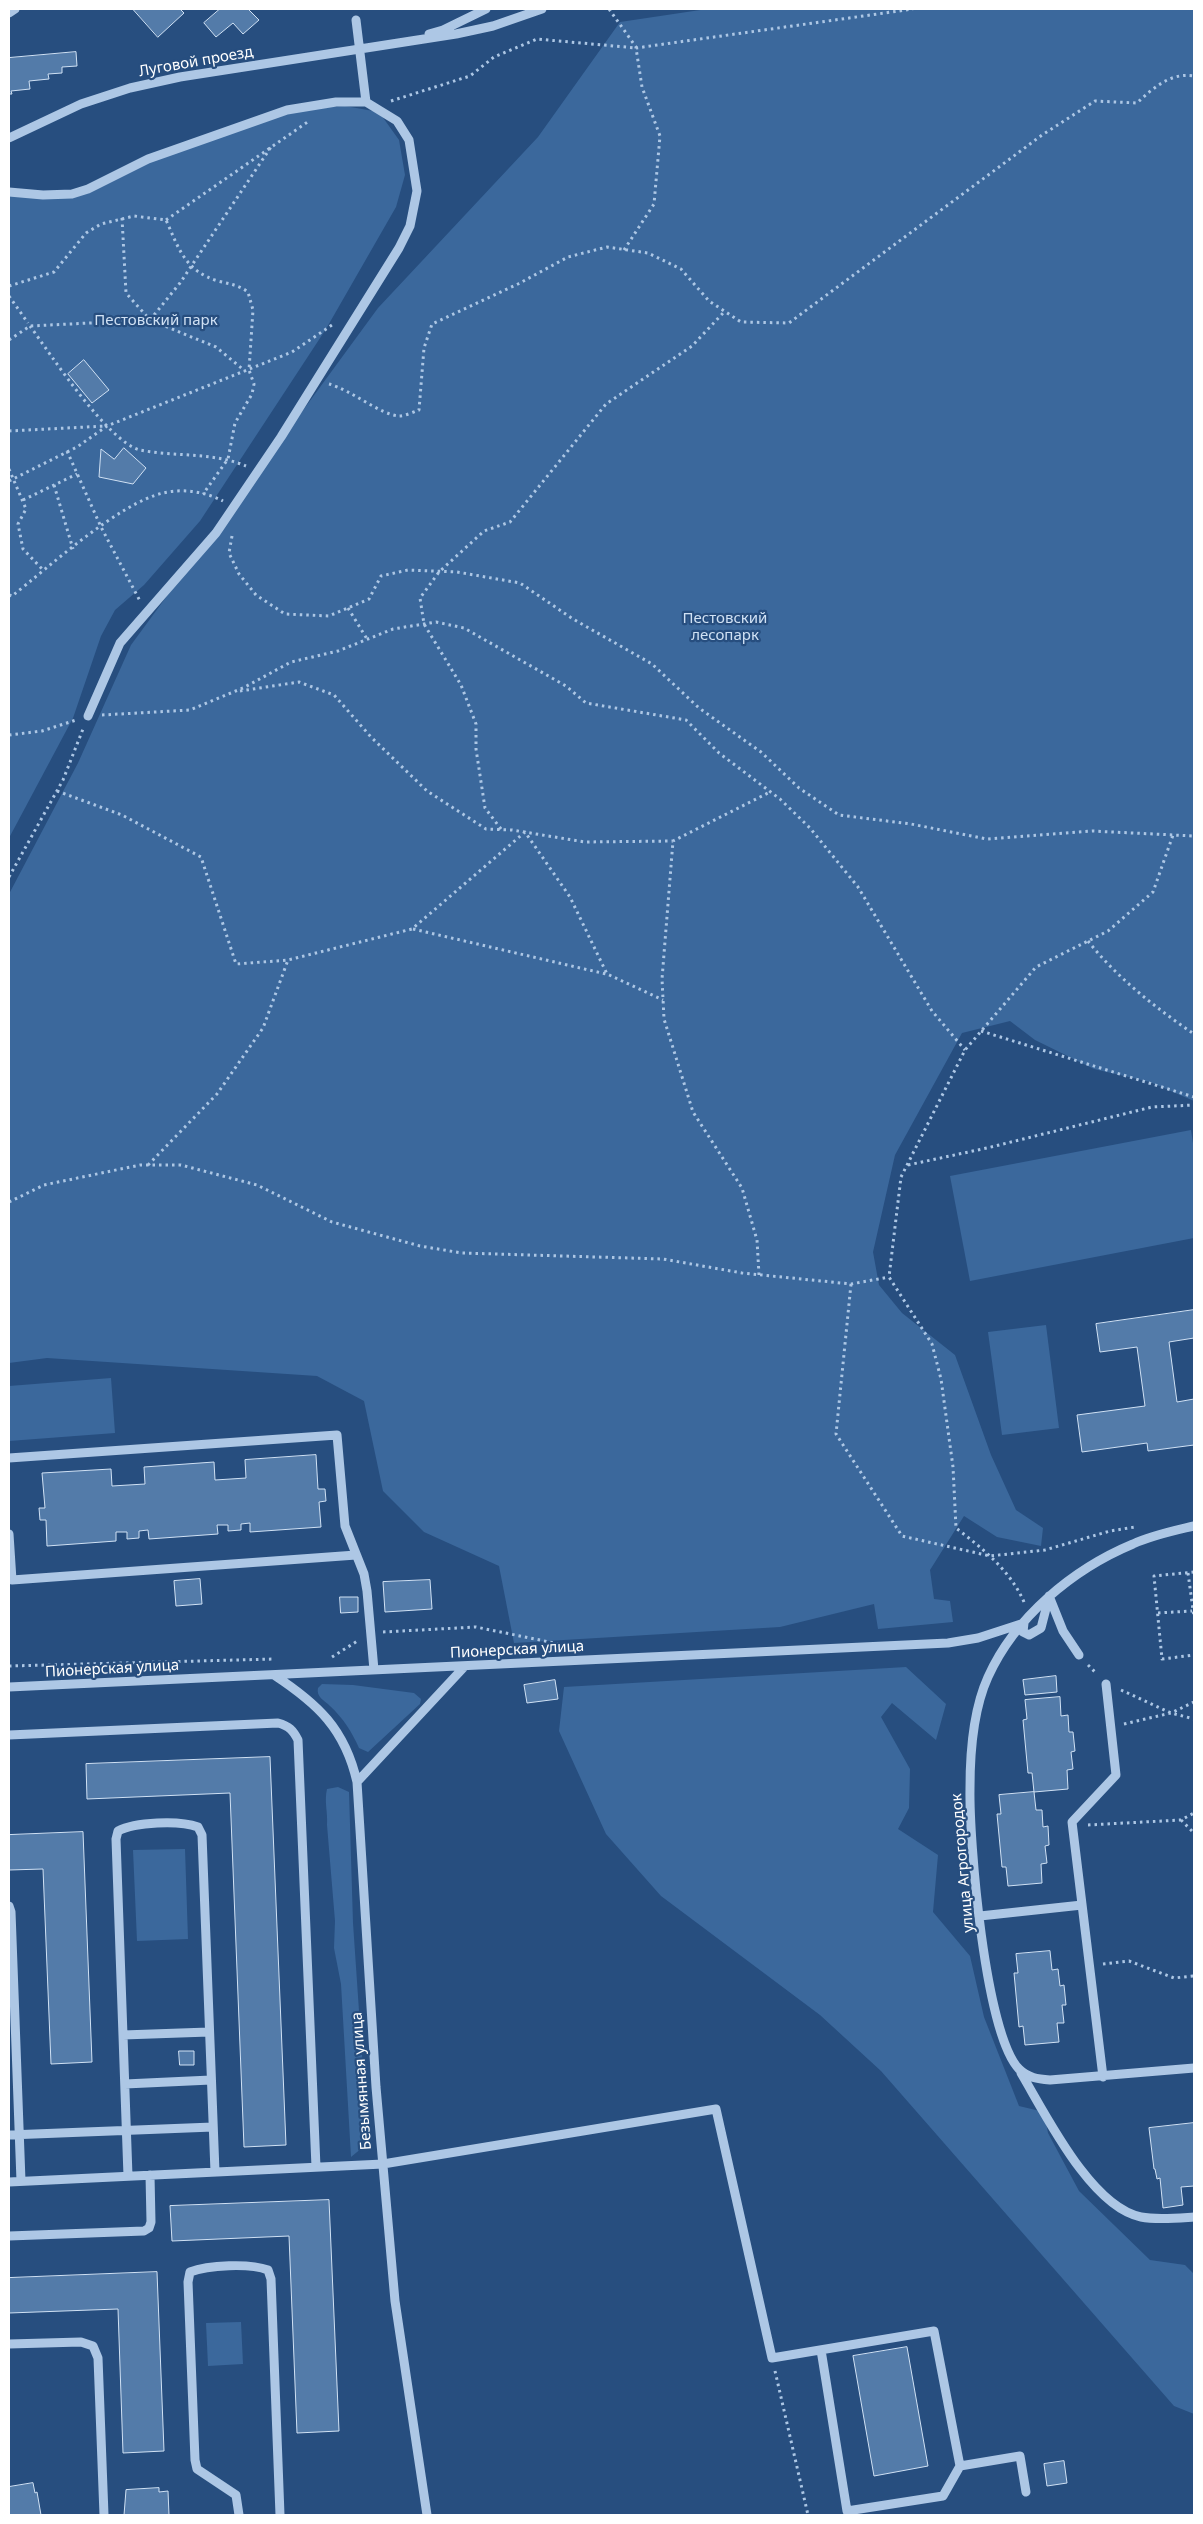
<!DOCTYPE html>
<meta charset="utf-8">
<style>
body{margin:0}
#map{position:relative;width:1203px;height:2524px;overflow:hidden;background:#274e7f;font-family:"Noto Sans",sans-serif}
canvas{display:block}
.frame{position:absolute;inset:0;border:10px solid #fff;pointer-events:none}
</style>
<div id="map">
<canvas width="1203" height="2524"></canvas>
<div class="frame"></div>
</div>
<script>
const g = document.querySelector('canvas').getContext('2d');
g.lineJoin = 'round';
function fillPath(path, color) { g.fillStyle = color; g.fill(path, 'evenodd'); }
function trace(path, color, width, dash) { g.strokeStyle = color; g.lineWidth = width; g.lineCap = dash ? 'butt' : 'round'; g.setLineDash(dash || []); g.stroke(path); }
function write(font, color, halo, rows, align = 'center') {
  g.font = font + ' "Noto Sans",sans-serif'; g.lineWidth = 4.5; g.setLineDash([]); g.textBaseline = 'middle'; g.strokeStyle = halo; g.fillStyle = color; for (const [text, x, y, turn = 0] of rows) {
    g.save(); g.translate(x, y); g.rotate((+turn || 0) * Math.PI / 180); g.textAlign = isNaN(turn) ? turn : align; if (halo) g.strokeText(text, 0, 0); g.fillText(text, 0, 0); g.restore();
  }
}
const green = new Path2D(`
 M707,9H1194V1101L1150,1082L1094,1069L1035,1040L1010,1021L962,1033L895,1155L873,1252L879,1285L902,1313L955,1355L991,1455L1016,1510L1043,1528L1041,1546L997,1537L964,1516L930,1570L934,1599L950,1601L953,1622L878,1629L874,1604L780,1627L514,1643L499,1566L424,1532L383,1491L364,1401L317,1376L47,1358L9,1363V894L78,763L131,645L378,308L538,137L620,22Z
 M345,106L379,112L399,140L405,175L396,207L326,329L200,521L144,585L115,610L101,636L73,718L9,838V195H72L151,160L271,118L314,108Z
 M1191,1130L1194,1150V1238L970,1281L950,1176Z
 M1046,1325L1059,1428L1002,1435L988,1332Z
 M111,1378L115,1433L9,1441V1386Z
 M906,1667L946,1704L936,1740L892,1703L881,1717L910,1769L909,1808L898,1829L938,1855L933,1912L970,1956L984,2017L1019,2106L1044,2112L1048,2133L1079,2191L1150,2260L1185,2265L1194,2274V2414L1174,2406L881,2071L820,2015L661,1896L606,1834L559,1731L564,1687Z
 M322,1684L353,1685L414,1693L421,1699L420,1704L368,1752L359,1748C352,1732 343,1718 330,1706C324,1700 316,1697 318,1688Z
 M338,1787L349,1792L353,1923L368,2143L351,2157L341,1984L334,1948L335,1921L327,1825C328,1812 324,1802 327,1789Z
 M185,1849L188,1939L137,1941L133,1850Z
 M241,2322L243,2364L208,2366L206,2323Z`);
const building = new Path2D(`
 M133,9H180L184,13L158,37Z
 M220,9H248L259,20L243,34L233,23L216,37L204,23Z
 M76,52L77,66L62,67V73L48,74L49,79L29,81L30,89L11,91L12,94H9V58Z
 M84,360L109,390L92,403L68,374Z
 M124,448L146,468L133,484L99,477L101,449L114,459Z
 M1194,1310V1338L1169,1342L1177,1402L1194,1399V1445L1148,1451L1147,1443L1082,1452L1077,1415L1145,1406L1137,1347L1100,1352L1096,1324Z
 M316,1455L318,1489H325L326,1501L319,1502L321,1527L250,1532V1523L241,1524V1530L228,1531V1525H217L218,1534L149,1539L148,1530L139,1531V1538L127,1539V1532H116V1541L47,1546L46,1520H40L39,1508H45L42,1473L111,1469L112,1486L145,1484L144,1467L214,1462L215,1480L246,1478L245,1460Z
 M200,1579L202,1604L176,1606L174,1581Z
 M430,1580L432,1609L385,1612L383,1582Z
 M340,1597H358V1612L341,1613Z
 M1056,1676L1057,1692L1025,1695L1023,1680Z
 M555,1680L558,1699L527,1703L524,1685Z
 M1060,1697L1061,1716L1068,1715L1069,1732H1073L1075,1751L1071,1752L1073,1769L1067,1770L1068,1789L1034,1792L1032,1773H1028L1023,1720L1027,1719L1025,1700Z
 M270,1757L286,2145L244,2147L230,1793L87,1799L86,1764Z
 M1034,1792L1036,1810H1042L1043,1827L1048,1826L1049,1845L1045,1846L1047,1863L1041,1864L1042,1883L1008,1886L1006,1867H1002L997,1814H1001L999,1795Z
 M83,1832L92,2062L51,2064L43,1869L9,1870V1835Z
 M1050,1951L1052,1970L1058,1969L1060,1986L1064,1985L1066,2005H1062L1064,2023H1057L1059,2042L1025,2045L1023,2026L1019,2027L1014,1973H1018L1016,1954Z
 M179,2051H194V2065H180Z
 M1194,2123V2186L1181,2187L1183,2205L1163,2208L1160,2178L1157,2179L1155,2169H1154L1149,2128Z
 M329,2200L339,2431L297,2433L289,2236L172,2241L170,2206Z
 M157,2272L164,2451L123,2453L118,2309L9,2313V2278Z
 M907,2347L928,2466L874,2476L853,2356Z
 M1064,2461L1067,2483L1047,2486L1044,2464Z
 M33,2483L35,2493L37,2492L41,2515H9V2487Z
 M159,2488V2492L168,2491L169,2515H124L126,2490Z`);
const path = new Path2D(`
 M609,9L636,47
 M391,101L470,76L494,57L537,39L636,48
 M122,218L126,293L150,320
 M166,220L309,121
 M624,250L654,204L660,136L642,87L636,48L913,9
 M9,286L54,272L86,233L101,224L134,216L166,220C179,249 185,271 218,281C229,284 239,285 248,292L253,310L249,370L254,384L252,394L235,423L228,459L203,494
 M9,296L28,323
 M150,320L180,283L271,147
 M30,326C51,355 108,442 140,450C175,457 213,452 246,466
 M9,340L30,326L150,320L216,347L245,371
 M329,384C351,390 381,415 399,416C405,416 413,412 419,410L424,348L432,324L518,284L568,257L607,247L648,253L681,269L709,301L741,322L789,323L1042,135L1095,101L1137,103C1153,88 1171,72 1194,76
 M9,431L106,426
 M67,451L101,527L140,601
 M9,469L26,509L18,524L23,549L44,571
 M9,481L77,447L107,426L292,352L335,323
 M54,485L73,549
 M23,500L77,474
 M232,536L229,553L239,574L256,595L285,614L329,616L369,599L381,576L408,570L457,572L520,583L573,619L652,664L699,708L761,752L799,788L839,815L911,824L987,839L1092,831L1194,836
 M9,595L12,596C49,567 119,503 163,493C183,488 206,492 223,501
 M348,608L367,639
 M240,691L299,682L334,695L371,737L427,791L486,829L512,830L585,842L673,841
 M102,715L190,710L243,688L291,662L338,651L393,629L436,622L464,628L566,686L586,703L686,720L719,753L780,799L810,828L858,887L932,1011L965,1050
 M9,735L42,731L76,720
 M57,791L122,815L201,857L236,964L288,960L412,929L525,832L570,897L607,974L663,1000
 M501,829L485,808L476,749V724L461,685L424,624L420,598L439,572L484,531L510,522L606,404L692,346L725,311
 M9,877L63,780L83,729
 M413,929L606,974
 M1088,941C1117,978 1156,1008 1194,1034
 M981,1031L1194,1097
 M148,1165L217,1094L263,1028L288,960
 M908,1165L987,1148L1152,1107L1194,1105
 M9,1202L44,1185L140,1165H181L257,1185L332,1222L420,1246L462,1253L663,1259L742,1273L851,1284L889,1277
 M759,1275L757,1240L742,1188L693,1112L664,1019L662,979L673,841L770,792
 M851,1284L836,1434L902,1536L990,1556L1045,1550L1110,1531L1135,1527
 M1194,1572L1154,1576L1162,1659L1194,1655
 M1188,1573L1194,1617
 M1024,1602C1010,1570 983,1549 956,1528L953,1467L941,1379L932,1344L889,1277L901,1177L965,1050L1036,967L1108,931L1153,892L1173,835
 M1158,1613L1192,1611
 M383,1632L476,1627L569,1646
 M332,1657L359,1640
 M1088,1665L1097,1674
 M9,1666L274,1659
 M1121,1690L1171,1713L1194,1719
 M1124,1724L1171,1713L1194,1702
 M1181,1820L1194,1833
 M1088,1825L1181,1820L1194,1813
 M1103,1964L1129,1961L1174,1978L1194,1976
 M775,2371L808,2515`);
const minor = new Path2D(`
 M9,13L15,9
 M356,20L366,102
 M429,34L443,30L486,9
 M9,138L81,104L130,88L180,77L456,34L493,26L542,9
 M9,192L43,195L72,194L88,189L148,159L287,110L336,102H366L397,121L409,140L417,191L410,226L399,248L281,437L216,533L120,643L88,716
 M9,1458L337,1435L345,1526L364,1574L367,1591L374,1670
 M1194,1526C1173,1531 1153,1535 1133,1544C1073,1569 1015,1617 988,1677C973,1710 970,1753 970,1788C969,1841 985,2034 1019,2069C1028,2078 1038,2079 1050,2080L1194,2068
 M9,1534L12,1580L356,1555
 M1049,1596L1063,1631L1079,1655
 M1024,1623L1023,1632L1029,1635L1041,1628L1049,1597
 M274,1675C318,1704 345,1729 357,1782L376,2087L395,2301L427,2515
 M9,1687L948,1643L978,1638L1024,1623
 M9,1735L278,1723C289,1726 293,1730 298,1740L316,2167
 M357,1782L465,1666
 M9,1906L11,1912L21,2181
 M980,1916L1082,1905
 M123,2035L209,2032
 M1021,2073C1046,2115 1091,2207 1141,2217C1157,2220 1178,2218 1194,2217
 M1103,2077L1072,1822L1116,1775L1106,1684
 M125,2084L211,2080
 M9,2135L213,2127
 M128,2176L116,1839L118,1831C135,1822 179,1820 198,1827L202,1835L215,2172
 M9,2182L383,2164L716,2109L772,2358L934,2331L960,2466L943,2496L847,2511L821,2350
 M9,2236L144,2231L149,2228L151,2222L150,2175
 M9,2344L81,2342L93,2346L98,2358L104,2515
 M960,2466L1020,2456L1026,2492
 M239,2515L236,2495L197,2469L195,2460L188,2282L190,2272C208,2265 250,2263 268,2270L271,2279L280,2515`);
const streetNames = [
 ["Луговой проезд",196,62,-10],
 ["Пионерская улица",517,1650,-3],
 ["Пионерская улица",112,1669,-3],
 ["улица Агрогородок",963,1863,-95],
 ["Безымянная улица",362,2081,-94]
];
const parkNames = [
 ["Пестовский парк",156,321],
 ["Пестовский",725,619],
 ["лесопарк",725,636]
];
fillPath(green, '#3b689c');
fillPath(building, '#537ba9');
trace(building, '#d0e1f4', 1);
trace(path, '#adc7e5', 3, [2.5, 4]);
trace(minor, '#adc7e5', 9);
write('15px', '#fff', '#274e7f', streetNames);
write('15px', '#d0e1f4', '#274e7f', parkNames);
</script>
